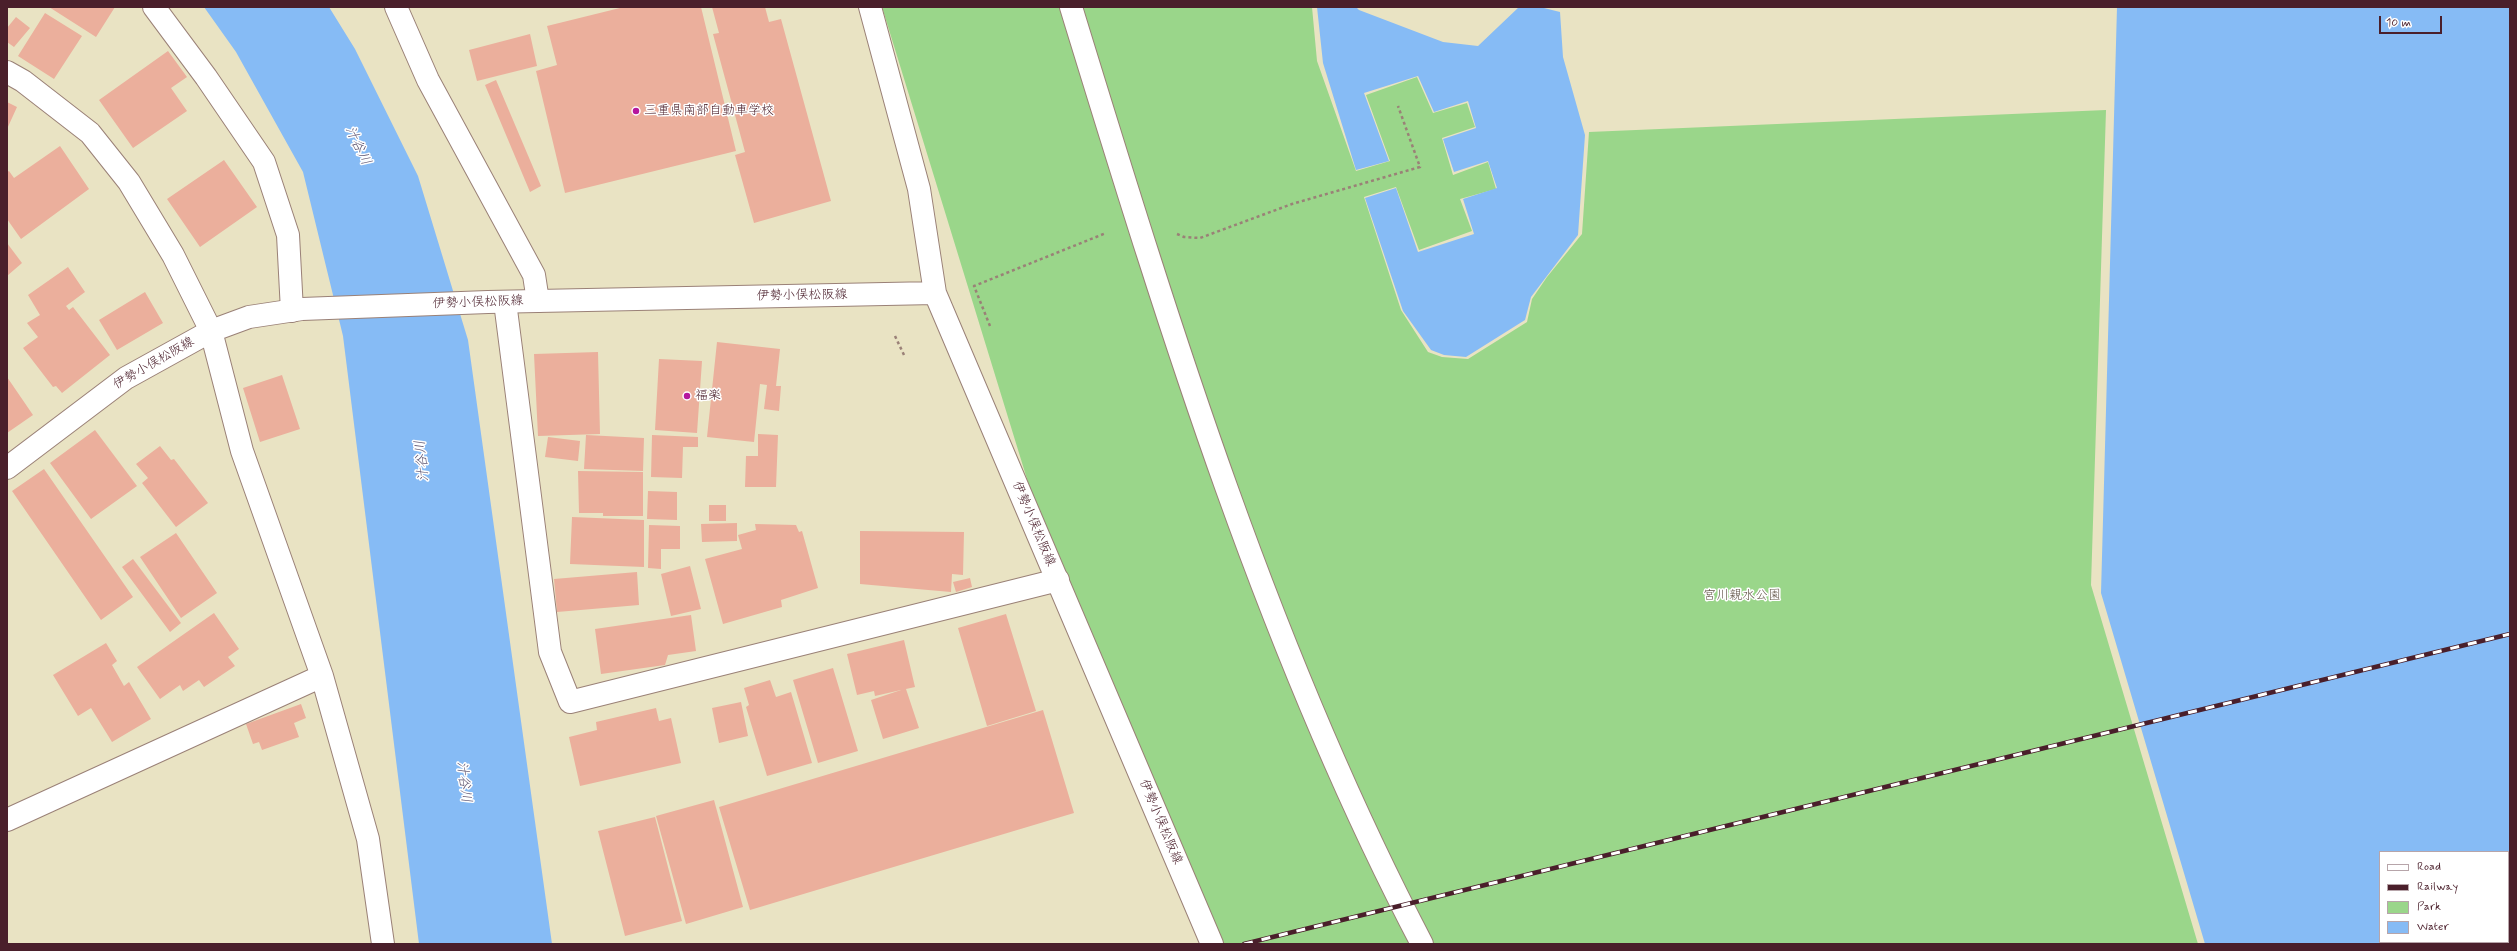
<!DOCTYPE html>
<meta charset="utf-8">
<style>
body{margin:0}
#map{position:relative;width:2517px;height:951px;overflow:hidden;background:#e9e3c3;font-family:Mynerve,sans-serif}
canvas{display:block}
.frame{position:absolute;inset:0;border:8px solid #4a1f2b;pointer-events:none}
.legend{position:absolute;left:2379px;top:851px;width:130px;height:92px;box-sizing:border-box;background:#fff;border:1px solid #b7a5aa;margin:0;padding:5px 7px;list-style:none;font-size:12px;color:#4a1f2b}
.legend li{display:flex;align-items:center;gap:8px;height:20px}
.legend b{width:20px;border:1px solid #b7a5aa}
.scale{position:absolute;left:2379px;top:16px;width:63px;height:18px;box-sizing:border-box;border:2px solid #4a1f2b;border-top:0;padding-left:5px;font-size:12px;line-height:14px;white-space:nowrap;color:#4a1f2b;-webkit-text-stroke:3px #fff;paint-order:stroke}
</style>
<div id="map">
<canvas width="2517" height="951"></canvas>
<div class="frame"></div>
<ul class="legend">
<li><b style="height:5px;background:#fff"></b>Road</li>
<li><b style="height:5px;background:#4a1f2b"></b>Railway</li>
<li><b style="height:11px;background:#9ad68a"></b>Park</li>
<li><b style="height:11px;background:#86bbf5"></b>Water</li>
</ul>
<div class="scale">10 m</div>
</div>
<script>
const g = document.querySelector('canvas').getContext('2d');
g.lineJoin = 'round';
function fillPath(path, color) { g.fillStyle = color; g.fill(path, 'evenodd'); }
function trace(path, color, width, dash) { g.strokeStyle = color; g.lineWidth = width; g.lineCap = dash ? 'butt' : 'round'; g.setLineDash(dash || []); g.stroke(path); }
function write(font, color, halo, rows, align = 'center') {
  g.font = font + ' Mynerve,"Klee One",sans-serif'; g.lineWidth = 3; g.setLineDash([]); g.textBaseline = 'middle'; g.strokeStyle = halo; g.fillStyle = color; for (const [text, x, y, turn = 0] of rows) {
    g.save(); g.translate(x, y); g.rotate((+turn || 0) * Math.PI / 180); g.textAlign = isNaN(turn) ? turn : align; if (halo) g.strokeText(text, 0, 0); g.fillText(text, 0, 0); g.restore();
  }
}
const green = new Path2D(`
 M882,7H1312L1317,61L1356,171L1390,161L1366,95L1417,77L1433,113L1467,103L1475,127L1442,138L1453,175L1488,162L1496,189L1460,199L1472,231L1419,250L1396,187L1364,197L1401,310L1428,352L1442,357L1468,359L1527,322L1532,299L1547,277L1582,234L1589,132L2106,110L2091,585L2198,944H1212L1058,580Z`);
const water = new Path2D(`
 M204,7H329L355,49L418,176L468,340L552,944H419L343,336L303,172L236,52Z
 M1317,7H1356L1359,10L1443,42L1478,46L1519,7H1540L1560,12L1563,57L1585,135L1578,235L1531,297L1525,320L1466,357L1444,355L1431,350L1403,311L1365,198L1396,188L1418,252L1474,234L1463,199L1497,188L1488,161L1454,172L1443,139L1476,128L1468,101L1434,112L1418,76L1364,93L1389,161L1356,170L1323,63Z
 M2117,7H2510V944H2205L2101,593ZM2380,852H2508V942H2380Z`);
const building = new Path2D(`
 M49,7H115L96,37Z
 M624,7H701L736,151L565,193L536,71L557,65L547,26Z
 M712,7H765L769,22L781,19L831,201L754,223L735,155L745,152L713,34L719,33Z
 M45,13L82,36L54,79L18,56Z
 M16,17L30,28L14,47L7,42V28Z
 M530,34L537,66L477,81L469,50Z
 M168,51L187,77L171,88L187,111L133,148L99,100Z
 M496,80L541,186L530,192L485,85Z
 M7,102L17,107L7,129Z
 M60,146L89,189L21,239L7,219V172L9,171L14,178Z
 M224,160L257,207L200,247L167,199Z
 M7,243L22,263L7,276Z
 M68,267L85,292L66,306L69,310L73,307L110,355L62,393L56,386L53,387L23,348L38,337L27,323L40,315L28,295Z
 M145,292L163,323L117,350L99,320Z
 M717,342L780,349L776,386H781L779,411L764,409L767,385L760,384L754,442L707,437Z
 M598,352L600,434L538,436L534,354Z
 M659,359L702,361L697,433L655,430Z
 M282,375L300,429L260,442L243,388Z
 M7,377L33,415L7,433Z
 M95,430L137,486L91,519L50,463Z
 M758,434L778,435L776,487H745L746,456H758Z
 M586,435L644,438L643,471L584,469Z
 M652,435L698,437V447H683L682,478L651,477Z
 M548,437L580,441L578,461L545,457Z
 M160,446L171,460L174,459L208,503L176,527L142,483L148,478L136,464Z
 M44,469L133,597L101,620L12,491Z
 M578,471L643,472V516H603V513H579Z
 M648,491L677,492V520L647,519Z
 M709,505H726V521H709Z
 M572,517L644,520V567L570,564Z
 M737,523V541L702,542L701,524Z
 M755,524L796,525L799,532L802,531L818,588L781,600L782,607L723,624L705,559L742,549L738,535L756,530Z
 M649,525L680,526V549H661V569L648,568Z
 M860,531L964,532L963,575L952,574L951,592L860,584Z
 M176,533L217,593L181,618L140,557Z
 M133,559L181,623L170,632L122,567Z
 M690,566L701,609L671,616L661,574Z
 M637,572L639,605L557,612L554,579Z
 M970,578L972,587L956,592L953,582Z
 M214,613L239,649L228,657L235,666L204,687L199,680L183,691L180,685L160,699L137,667Z
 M1006,614L1036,711L987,726L958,628Z
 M691,615L696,651L668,655L665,665L601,674L595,629Z
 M904,640L915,687L906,689L919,728L883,739L871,700L901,690L875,696L874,691L857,695L847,654Z
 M106,643L117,661L112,665L124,686L129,682L151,719L112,742L91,708L78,716L53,675Z
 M833,668L858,751L818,763L793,680Z
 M770,680L776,697L791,692L812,763L767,776L746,707L749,705L744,688Z
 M741,702L748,736L719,743L712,708Z
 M301,704L306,718L294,723L299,737L262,750L259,742L253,744L246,724Z
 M656,708L659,721L671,718L681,763L580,786L569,737L597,730L596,722Z
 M1043,710L1074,813L750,910L719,807Z
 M714,800L743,907L686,924L656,816Z
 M655,817L682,921L625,936L598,831Z`);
const path = new Path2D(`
 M1177,234L1184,237L1200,238L1292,204L1420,167L1398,106
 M990,326L974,286L1106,233
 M895,336L904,355`);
const lane = new Path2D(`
 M154,7L206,77L264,162L288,235L292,311
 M396,7L428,80L534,275L538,301
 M1071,7C1168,323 1268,651 1422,944`);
const street = new Path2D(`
 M7,72L23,81L90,133L129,182L173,255L211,331L242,451L322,676L368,839L383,944
 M505,302L550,652L570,702L1058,580
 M7,820L322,676`);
const secondary = new Path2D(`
 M870,7L919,189L935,293
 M7,468L126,378L211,331L249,317L302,309L488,302L935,293L1212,944`);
const rail = new Path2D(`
 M1244,944L2510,634`);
const markers = [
 [636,111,4,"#b5179e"],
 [687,396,4,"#b5179e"]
];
const poiNames = [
 ["三重県南部自動車学校",644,111],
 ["福楽",695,396]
];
const streetNames = [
 ["伊勢小俣松阪線",802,296,-1],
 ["伊勢小俣松阪線",478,303,-2],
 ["伊勢小俣松阪線",154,364,-30],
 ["伊勢小俣松阪線",1033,524,67],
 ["伊勢小俣松阪線",1160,822,67]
];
const parkNames = [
 ["宮川親水公園",1742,596]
];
const waterNames = [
 ["汁谷川",357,146,64],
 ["汁谷川",423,461,-96],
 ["汁谷川",463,782,83]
];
fillPath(green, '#9ad68a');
fillPath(water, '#86bbf5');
fillPath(building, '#ebaf9c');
trace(lane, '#9a8177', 24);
trace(street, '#9a8177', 24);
trace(secondary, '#9a8177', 24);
trace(path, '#9a8177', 2.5, [3, 3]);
trace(lane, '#fff', 22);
trace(street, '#fff', 22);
trace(secondary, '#fff', 22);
trace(rail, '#4a1f2b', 4.5);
trace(rail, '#fff', 3, [9]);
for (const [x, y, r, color] of markers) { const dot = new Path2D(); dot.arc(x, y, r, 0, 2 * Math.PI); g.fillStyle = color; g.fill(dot); trace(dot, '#fff', 1.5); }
write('13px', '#4a1f2b', '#fff', poiNames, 'left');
write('13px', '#4a1f2b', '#fff', streetNames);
write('13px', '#625648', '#fff', parkNames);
write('italic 14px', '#5f5672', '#fff', waterNames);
</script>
